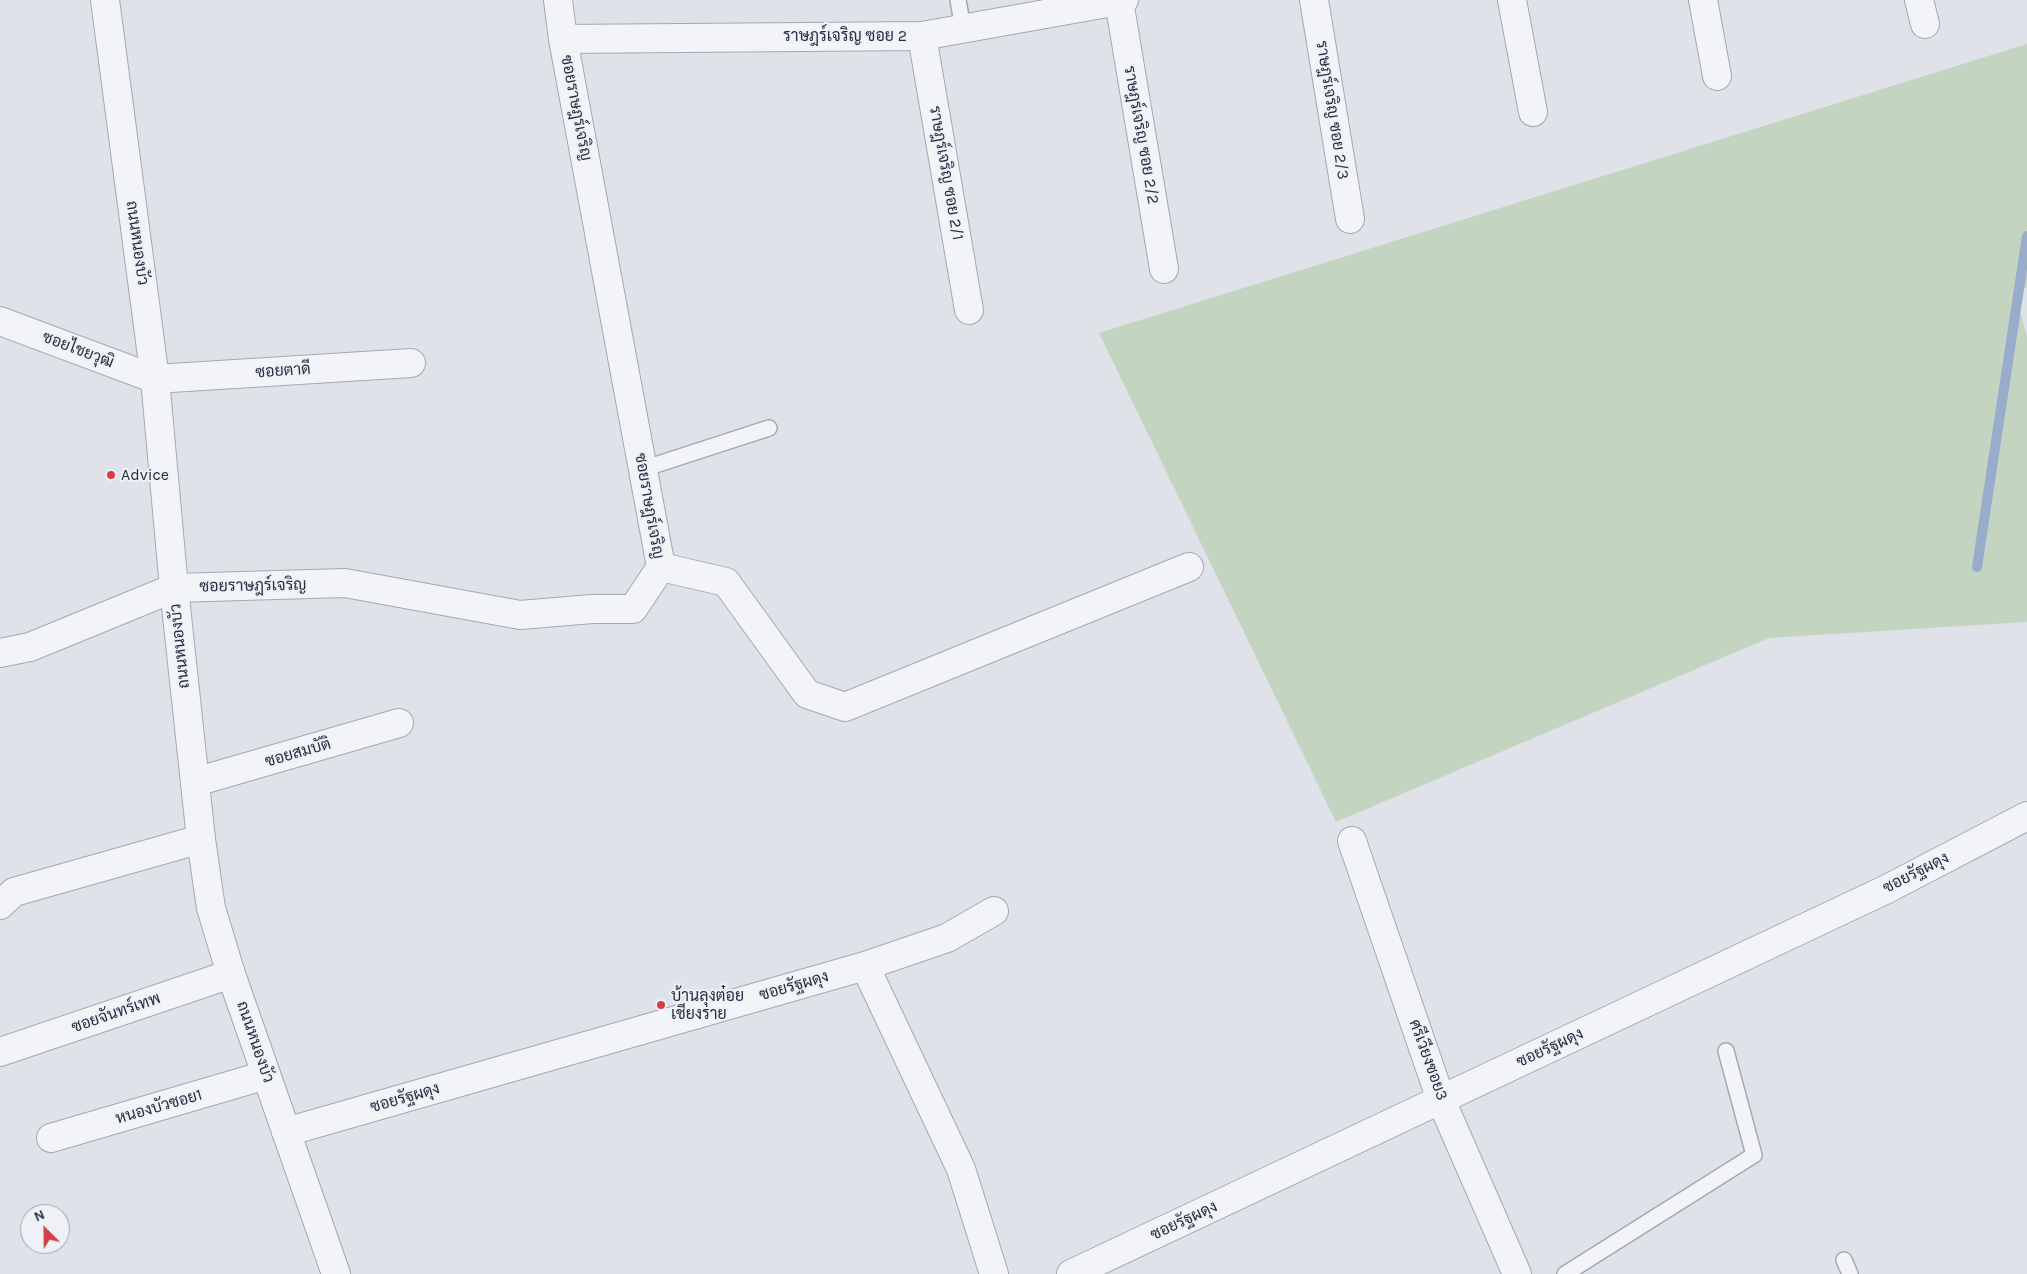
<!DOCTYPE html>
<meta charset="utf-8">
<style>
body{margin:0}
#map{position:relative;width:2027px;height:1274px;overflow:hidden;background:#dfe2e9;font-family:Karla,sans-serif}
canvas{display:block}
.north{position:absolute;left:20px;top:1204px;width:50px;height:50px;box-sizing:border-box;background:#eff1f7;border:1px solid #9fa3ae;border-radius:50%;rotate:337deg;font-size:14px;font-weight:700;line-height:20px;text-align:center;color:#272e41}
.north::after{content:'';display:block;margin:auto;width:18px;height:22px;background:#d43e46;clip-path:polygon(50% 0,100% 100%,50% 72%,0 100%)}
</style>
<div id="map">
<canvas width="2027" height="1274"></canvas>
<div class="north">N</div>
</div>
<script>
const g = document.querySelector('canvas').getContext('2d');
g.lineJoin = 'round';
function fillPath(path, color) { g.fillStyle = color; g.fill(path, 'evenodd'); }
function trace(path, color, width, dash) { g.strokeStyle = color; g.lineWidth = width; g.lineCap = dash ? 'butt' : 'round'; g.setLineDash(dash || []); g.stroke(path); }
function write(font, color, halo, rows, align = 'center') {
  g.font = font + ' Karla,Sarabun,sans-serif'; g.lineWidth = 4; g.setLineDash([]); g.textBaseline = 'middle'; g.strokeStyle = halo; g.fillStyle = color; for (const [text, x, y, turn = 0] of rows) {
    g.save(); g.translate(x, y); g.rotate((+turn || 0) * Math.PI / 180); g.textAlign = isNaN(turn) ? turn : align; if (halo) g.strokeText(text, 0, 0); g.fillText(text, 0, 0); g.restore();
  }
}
const green = new Path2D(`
 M2027,44V288L2014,291L2027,336V622L1769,638L1336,822L1099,333Z`);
const stream = new Path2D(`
 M1977,567L2027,236`);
const service = new Path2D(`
 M958,0L963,28
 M643,469L769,428
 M1844,1260L1850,1274
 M1565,1274L1754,1155L1726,1051`);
const minor = new Path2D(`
 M1314,0L1350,219
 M1512,0L1533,112
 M1703,0L1717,76
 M1919,0L1925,24
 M1119,1L1164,269
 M922,36L969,310
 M563,39L922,36L1124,0
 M0,321L155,379L411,363
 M661,567L726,582L807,694L845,707L1189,567
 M0,653L30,647L174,588L345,583L520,615L592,609H633L661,567L563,39L558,0
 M195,782L399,723
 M1352,841L1441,1100L1517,1274
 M0,905L14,892L201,839
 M865,966L947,938L994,911
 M0,1052L231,974
 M286,1132L865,966L961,1169L994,1274
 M51,1138L266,1075
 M1071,1274L1887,889L2027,816`);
const tertiary = new Path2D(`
 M105,0L155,379L174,588L201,839L211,908L231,974L336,1274`);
const markers = [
 [111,475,5,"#d43e46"],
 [661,1005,5,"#d43e46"]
];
const streetNames = [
 ["ราษฎร์เจริญ ซอย 2",845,36],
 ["ซอยราษฎร์เจริญ",576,108,79],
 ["ราษฎร์เจริญ ซอย 2/3",1332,110,81],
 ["ราษฎร์เจริญ ซอย 2/2",1141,135,80],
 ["ราษฎร์เจริญ ซอย 2/1",946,173,80],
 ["ถนนหนองบัว",137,243,82],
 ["ซอยไชยวุฒิ",78,350,21],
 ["ซอยตาดี",283,371,-4],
 ["ซอยราษฎร์เจริญ",649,506,80],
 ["ซอยราษฎร์เจริญ",253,586,-1],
 ["ถนนหนองบัว",180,646,-96],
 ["ซอยสมบัติ",298,753,-16],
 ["ซอยรัฐผดุง",1916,873,-27],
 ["ซอยรัฐผดุง",794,986,-16],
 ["ซอยจันทร์เทพ",116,1013,-19],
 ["ถนนหนองบัว",255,1042,71],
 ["ซอยรัฐผดุง",1550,1048,-25],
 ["ศรีเวียงซอย3",1428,1060,70],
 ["ซอยรัฐผดุง",405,1098,-16],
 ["หนองบัวซอย1",159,1107,-16],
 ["ซอยรัฐผดุง",1184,1221,-25]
];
const poiNames = [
 ["Advice",121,475],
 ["บ้านลุงต๋อย",671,996],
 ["เชียงราย",671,1014]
];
fillPath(green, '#c3d4c0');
trace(stream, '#99accb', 10);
trace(service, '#a4a8b3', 18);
trace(minor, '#a4a8b3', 30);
trace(tertiary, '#a4a8b3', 30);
trace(service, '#f2f4f7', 15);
trace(minor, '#f2f4f7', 28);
trace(tertiary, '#f2f4f7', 28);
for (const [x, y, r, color] of markers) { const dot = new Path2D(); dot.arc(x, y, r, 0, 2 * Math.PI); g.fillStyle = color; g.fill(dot); trace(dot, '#eff1f7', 2); }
write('16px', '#272e41', '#eff1f7', streetNames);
write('16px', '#272e41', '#eff1f7', poiNames, 'left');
</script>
